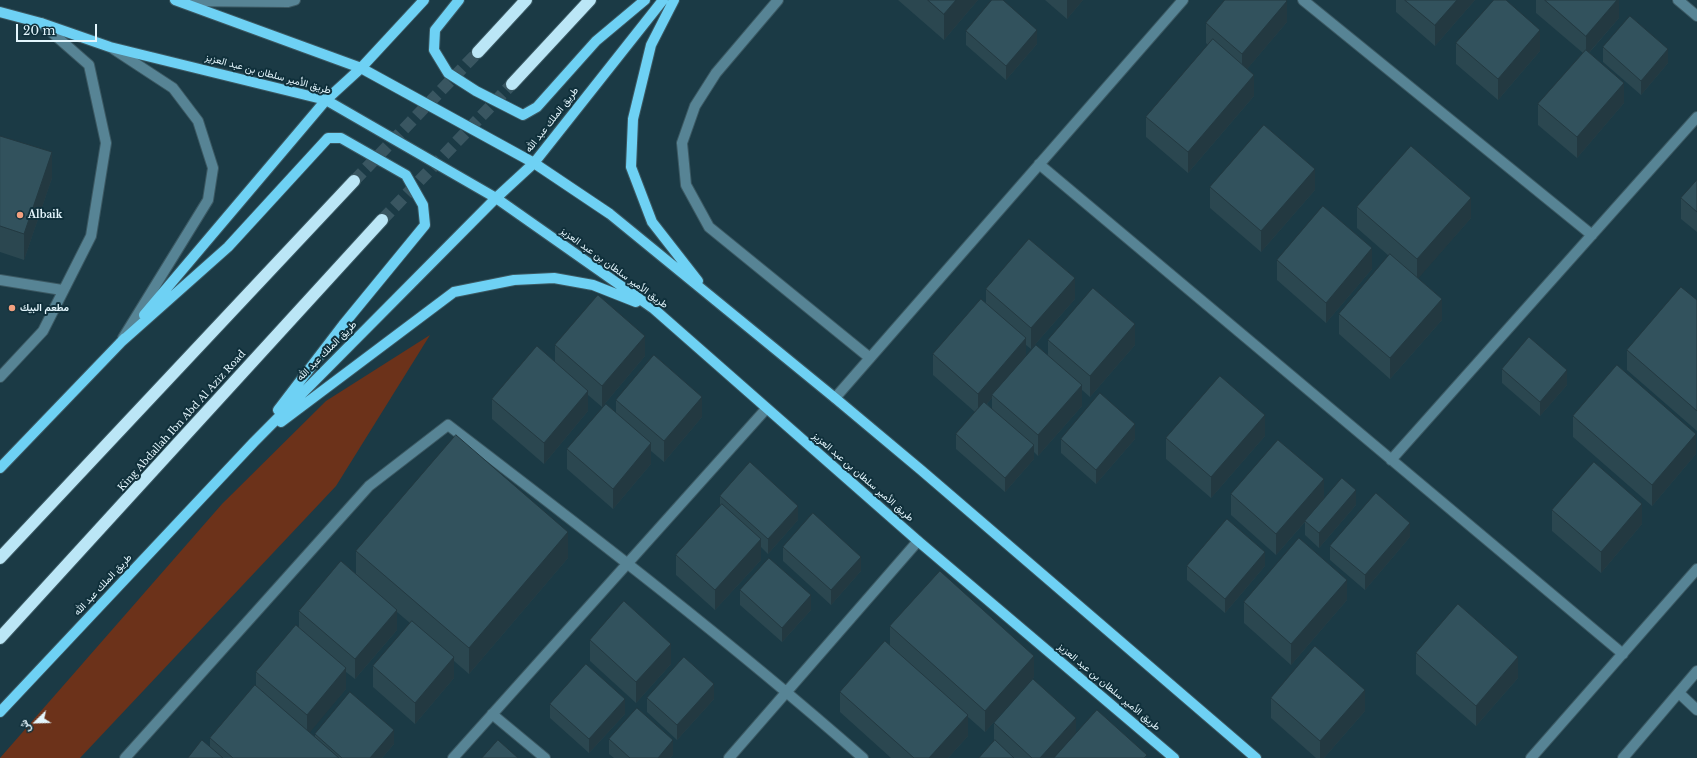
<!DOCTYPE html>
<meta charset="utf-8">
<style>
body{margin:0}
#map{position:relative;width:1697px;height:758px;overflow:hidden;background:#1b3a45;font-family:"Libre Baskerville",Vazirmatn,serif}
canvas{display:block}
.north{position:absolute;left:16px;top:702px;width:40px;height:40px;-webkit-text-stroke:3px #10303b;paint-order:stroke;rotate:247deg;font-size:11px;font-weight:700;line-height:16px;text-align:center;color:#e4f6fd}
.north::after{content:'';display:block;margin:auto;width:14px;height:18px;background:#e4f6fd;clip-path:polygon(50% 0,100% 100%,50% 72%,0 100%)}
.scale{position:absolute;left:16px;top:24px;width:81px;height:18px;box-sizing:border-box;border:2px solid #e4f6fd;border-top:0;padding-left:5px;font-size:12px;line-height:14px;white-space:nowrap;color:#e4f6fd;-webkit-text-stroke:3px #10303b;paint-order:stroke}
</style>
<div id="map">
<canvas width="1697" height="758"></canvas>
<div class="north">ش</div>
<div class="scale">20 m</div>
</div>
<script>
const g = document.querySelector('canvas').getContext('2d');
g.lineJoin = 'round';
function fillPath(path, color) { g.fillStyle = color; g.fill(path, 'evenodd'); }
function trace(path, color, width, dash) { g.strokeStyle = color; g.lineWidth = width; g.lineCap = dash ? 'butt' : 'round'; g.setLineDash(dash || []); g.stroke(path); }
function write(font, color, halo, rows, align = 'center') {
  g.font = font + ' "Libre Baskerville",Vazirmatn,serif'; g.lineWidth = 4; g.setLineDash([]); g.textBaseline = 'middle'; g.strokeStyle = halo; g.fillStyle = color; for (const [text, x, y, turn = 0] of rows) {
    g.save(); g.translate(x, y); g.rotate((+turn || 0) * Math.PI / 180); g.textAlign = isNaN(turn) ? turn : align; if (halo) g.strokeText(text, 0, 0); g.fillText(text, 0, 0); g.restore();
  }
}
const green = new Path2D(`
 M430,335L336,486L80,758H0L222,504L326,401Z`);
const highwayTunnel = new Path2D(`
 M354,181L478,52
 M382,220L512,84`);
const minor = new Path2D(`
 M778,0L716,73L695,106L682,143L686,185L709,227L870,358
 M1303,0L1592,235
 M1678,0L1697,16
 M180,1L288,2L295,0
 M112,48L173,88L198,121L213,168L208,200L123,338
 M1039,164L1623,654
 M0,280L62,290
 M0,377L43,331L91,236L106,143L89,65L41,23
 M835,398L1183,0
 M1391,460L1697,117
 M1679,693L1697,710
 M492,714L545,758
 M125,758L369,486L448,425C589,533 730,641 863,758
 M453,758L766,409
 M729,758L918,541
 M1531,758L1697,569
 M1623,758L1697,671`);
const major = new Path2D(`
 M175,0L361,68L534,163L610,214L835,398L921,470L1256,758
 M459,0L435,30L434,50L448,73L476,91L523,115L537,107L596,41L645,0
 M674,0L651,45L633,119L631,167L652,222L698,281
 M0,12L41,23L110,47L326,100L496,198L654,309L918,541L1174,758
 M144,315L326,100L361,68L424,0
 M120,343L228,247L328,138H341L406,175L423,205L425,225L343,325L278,410
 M281,422L454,292L514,280L554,278L593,285L636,302
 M0,468L125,338
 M0,712L254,442L496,198L534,163L663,0`);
const highway = new Path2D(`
 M478,52L526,0
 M512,84L590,0
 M0,558L354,181
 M0,638L382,220`);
const wall = new Path2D(`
 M898,0H978L944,40Z
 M1045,0H1083L1067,19Z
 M1396,0H1475L1435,46L1396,12Z
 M1536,0H1619V18L1589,53L1624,103L1577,158L1538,125V104L1583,53L1536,13Z
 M1287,22L1247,69L1254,96L1188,173L1146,137V117L1208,45L1206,43V23Z
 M966,31L1037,44L1006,80L966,45Z
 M1456,43L1540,51L1498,100L1456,64Z
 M1603,47L1668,63L1641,95L1603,62Z
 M0,136L52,178L24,260L0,252Z
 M1697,180V232L1681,219V198Z
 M1210,187L1315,190L1261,252L1210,208Z
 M1357,207L1471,218L1418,278L1442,320L1390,379L1339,334V314L1389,256L1357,228Z
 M1277,260L1372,269L1326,323L1277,280Z
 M986,289L1075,299L1031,349L1026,345V356H1048V340L1135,345L1090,397L1082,390V406L1038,456L1034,452V459L1005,492L956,449V434L975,412L933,375V354L986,303ZM992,398V409L987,404Z
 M1697,300V431L1627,370V350Z
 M555,345L645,356L602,407L588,395V411L544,464L492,419V399L555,361Z
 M1502,369L1567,385L1540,416L1502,383Z
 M616,400L702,417L664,462L651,451V464L613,509L567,469V449L616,413Z
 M1573,416L1696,454L1652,506L1573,437Z
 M1265,436L1211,498L1166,459V438Z
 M1061,439H1135L1096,484L1061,453Z
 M1231,494L1324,499L1356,505L1319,548L1305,535V522L1276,555L1231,515Z
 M720,496L798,520L768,554L761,547V560L715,610L676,575V555L720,506Z
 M1552,510L1642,524L1601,573L1552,531Z
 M1410,537L1365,590L1330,560V546Z
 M783,547L861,571L831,605L783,561Z
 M356,551L568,558L469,674L454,661V678L415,724L373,687V666L410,623L397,612V630L355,679L346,672V689L309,732L315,737V734L394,744L382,758H188L210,747V738L256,687V672L299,627V611L356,575Z
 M1187,566H1265L1225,613L1187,580Z
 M740,590L811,610L782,642L740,605Z
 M1347,600L1291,665L1244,623V602Z
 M890,626L1034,677L985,732L968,717V736L948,758H891L840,712V692L890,645Z
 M590,640L671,664L636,703L590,661Z
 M1416,653L1518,678L1476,726L1416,674Z
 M647,698L714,699L677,740L647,712Z
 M1271,698L1365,711L1324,758H1316L1271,718Z
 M550,704L625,714L589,753L550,718Z
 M994,723L1076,733L1147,758H979L994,742Z
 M609,739L673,755L670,758H614L609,754Z`);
const shadedWall = new Path2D(`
 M956,0H978L944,40V14Z
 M1067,0H1083L1067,19Z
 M1457,0H1475L1435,46V25Z
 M1617,0H1619V18L1586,56V36Z
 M1287,1V22L1242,75V54Z
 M1037,30V44L1006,80V66Z
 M1540,30V51L1498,100V79Z
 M1668,49V63L1641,95V81Z
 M1254,75V96L1188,173V152Z
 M1624,83V103L1577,158V137Z
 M52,152V178L24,260V234Z
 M1315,169V190L1261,252V231Z
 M1471,198V218L1417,280V259Z
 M1372,248V269L1326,323V303Z
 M1075,278V299L1031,349V328Z
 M1442,299V320L1390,379V358Z
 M1135,324V345L1090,397V376Z
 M645,336V356L602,407V386Z
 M1026,338V359L992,395V398L978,414V394Z
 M1567,370V385L1540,416V402Z
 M1082,385V406L1038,456V435Z
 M588,391V411L544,464V443Z
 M702,397V417L664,462V441Z
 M1265,415V436L1211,498V477Z
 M1135,424V439L1096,484V470Z
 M1696,434V454L1652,506V485Z
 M651,443V464L613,509V489Z
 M1034,445V459L1005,492V478Z
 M1324,479V500L1276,555V534Z
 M1356,490V505L1319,548V533Z
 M1642,504V524L1601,573V552Z
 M798,506V520L768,554V539Z
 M1410,523V537L1365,590V575Z
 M568,532V558L469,674V648Z
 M761,539V560L715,610V590Z
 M1265,552V566L1225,613V599Z
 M861,557V571L831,605V590Z
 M1347,580V600L1291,665V644Z
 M811,595V610L782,642V628Z
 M397,610V630L355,679V659Z
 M671,644V664L636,703V682Z
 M1034,656V677L985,732V711Z
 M454,657V678L415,724V703Z
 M1518,657V678L1476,726V706Z
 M346,668V689L307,736V715Z
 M714,684V699L677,740V725Z
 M1365,690V711L1324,758H1320V741Z
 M625,699V714L589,753V739Z
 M968,715V736L948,758H929Z
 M1076,718V738L1059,758H1040Z
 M394,730V744L382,758H370Z
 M673,740V755L670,758H658Z`);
const building = new Path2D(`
 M928,0H956L944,14Z
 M992,0H1003L1037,30L1006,66L966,31Z
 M1225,0H1286L1287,1L1242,54L1206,23Z
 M1405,0H1457L1435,25Z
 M1494,0H1506L1540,30L1498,79L1456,43Z
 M1545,0H1617L1586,36Z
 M1630,16L1668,49L1641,81L1603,47Z
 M1213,39L1254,75L1188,152L1146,117Z
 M1586,50L1624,83L1577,137L1538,104Z
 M1264,125L1315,169L1261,231L1210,187Z
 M0,136L52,152L24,234L0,226Z
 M1411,146L1471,198L1417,259L1357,207Z
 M1697,180V212L1681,198Z
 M1323,206L1372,248L1326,303L1277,260Z
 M1029,239L1075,278L1031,328L986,289Z
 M1390,254L1442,299L1390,358L1339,314Z
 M1681,287L1697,300V411L1627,350Z
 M1093,288L1135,324L1090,376L1048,340Z
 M598,295L645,336L602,386L555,345Z
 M981,299L1026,338L978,394L933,354Z
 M1529,337L1567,370L1540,402L1502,369Z
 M1036,345L1082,385L1038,435L992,395Z
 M537,346L588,391L544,443L492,399Z
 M654,355L702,397L664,441L616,400Z
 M1617,365L1696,434L1652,485L1573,416Z
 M1220,376L1265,415L1211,477L1166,438Z
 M1100,393L1135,424L1096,470L1061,439Z
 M984,402L1034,445L1005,478L956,434Z
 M606,404L651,443L613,489L567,449Z
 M456,435L568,532L469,648L356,551Z
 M1278,440L1324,479L1276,534L1231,494Z
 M750,462L798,506L768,539L720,496Z
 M1594,462L1642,504L1601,552L1552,510Z
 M1342,478L1356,490L1319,533L1305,521Z
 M1376,493L1410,523L1365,575L1330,546Z
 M722,504L761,539L715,590L676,555Z
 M813,513L861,557L831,590L783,547Z
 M1227,519L1265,552L1225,599L1187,566Z
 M1299,538L1347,580L1291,644L1244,602Z
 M769,558L811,595L782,628L740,590Z
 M341,561L397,610L355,659L299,611Z
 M940,571L1034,656L985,711L890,626Z
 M624,601L671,644L636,682L590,640Z
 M1458,604L1518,657L1476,706L1416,653Z
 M412,621L454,657L415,703L373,666Z
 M296,625L346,668L307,715L256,672Z
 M885,641L968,715L929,758H914L840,692Z
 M1315,646L1365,690L1320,741L1271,698Z
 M684,657L714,684L677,725L647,698Z
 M586,664L625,699L589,739L550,704Z
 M1033,679L1076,718L1040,758H1032L994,723Z
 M255,685L339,758H233L210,738Z
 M350,692L394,730L370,758H342L315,734Z
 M637,708L673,740L658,758H630L609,739Z
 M1097,710L1147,755L1144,758H1054Z
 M202,740L223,758H188Z
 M498,740L518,758H482Z
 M995,740L1014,758H979Z`);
const markers = [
 [20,215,4,"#f2a07f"],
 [12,308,4,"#f2a07f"]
];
const streetNames = [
 ["طريق الأمير سلطان بن عبد العزيز",268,74,15],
 ["طريق الملك عبد الله",552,120,-52],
 ["طريق الأمير سلطان بن عبد العزيز",614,268,36],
 ["طريق الملك عبد الله",327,351,-45],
 ["King Abdallah Ibn Abd Al Aziz Road",182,421,-48],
 ["طريق الأمير سلطان بن عبد العزيز",863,477,41],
 ["طريق الملك عبد الله",103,585,-47],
 ["طريق الأمير سلطان بن عبد العزيز",1109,687,40]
];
const poiNames = [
 ["Albaik",28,215],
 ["مطعم البيك",20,308]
];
fillPath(green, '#6c321a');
trace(highwayTunnel, '#395661', 12, [12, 6]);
trace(minor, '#3b5862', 12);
trace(major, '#3b5862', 12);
trace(highway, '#3b5862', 14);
trace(minor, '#578495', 10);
trace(major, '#6ed1f4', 10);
trace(highway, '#bbe6f6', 12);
fillPath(wall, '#2b4750');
fillPath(shadedWall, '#233941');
fillPath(building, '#32525d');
trace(building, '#233941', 1);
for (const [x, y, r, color] of markers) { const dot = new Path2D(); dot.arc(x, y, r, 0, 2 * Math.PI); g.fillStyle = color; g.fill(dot); trace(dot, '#10303b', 1.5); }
write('10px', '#e4f6fd', '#10303b', streetNames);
write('bold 10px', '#e4f6fd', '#10303b', poiNames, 'left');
</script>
